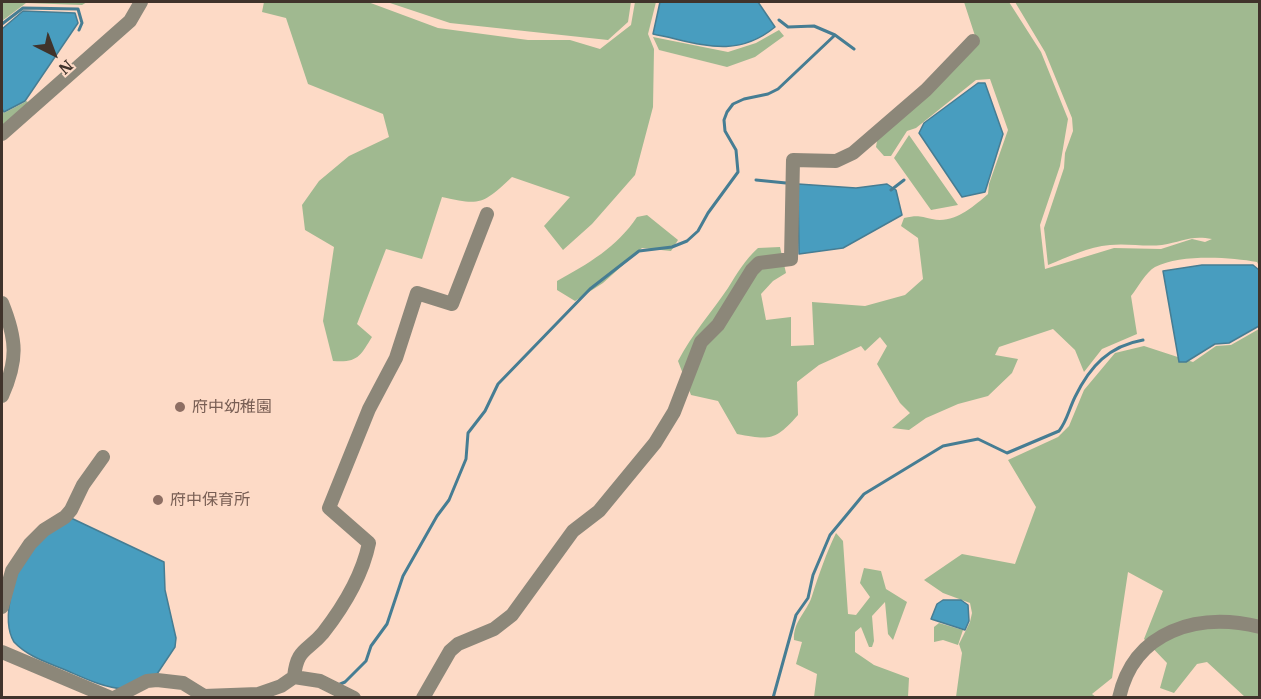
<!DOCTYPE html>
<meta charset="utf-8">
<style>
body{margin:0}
#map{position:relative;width:1261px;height:699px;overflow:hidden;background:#fddac6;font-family:"IBM Plex Serif",serif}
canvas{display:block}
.frame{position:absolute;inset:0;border:3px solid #40332b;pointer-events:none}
.north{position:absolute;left:24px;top:24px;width:60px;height:60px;-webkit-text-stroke:4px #fddac6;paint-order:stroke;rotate:138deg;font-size:16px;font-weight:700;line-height:24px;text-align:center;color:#40332b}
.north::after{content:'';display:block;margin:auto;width:21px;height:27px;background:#40332b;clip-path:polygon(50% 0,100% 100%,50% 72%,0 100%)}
</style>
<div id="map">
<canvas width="1261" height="699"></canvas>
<div class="frame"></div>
<div class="north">N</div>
</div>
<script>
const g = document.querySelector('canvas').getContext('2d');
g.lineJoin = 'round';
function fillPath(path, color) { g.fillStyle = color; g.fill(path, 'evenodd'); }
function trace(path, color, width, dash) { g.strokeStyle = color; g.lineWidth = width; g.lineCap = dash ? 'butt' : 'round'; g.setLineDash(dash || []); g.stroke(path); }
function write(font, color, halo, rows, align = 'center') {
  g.font = font + ' "IBM Plex Serif","Noto Sans JP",serif'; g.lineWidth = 4.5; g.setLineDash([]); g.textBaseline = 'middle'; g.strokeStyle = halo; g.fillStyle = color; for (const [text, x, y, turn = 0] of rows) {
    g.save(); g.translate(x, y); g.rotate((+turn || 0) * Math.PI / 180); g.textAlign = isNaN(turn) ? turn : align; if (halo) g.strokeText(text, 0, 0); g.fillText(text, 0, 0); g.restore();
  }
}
const green = new Path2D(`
 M2,2H87L82,5L26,3L2,21Z
 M264,2H368L438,28L528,40H570L600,49L631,25L635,2H656L648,34L654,49L653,107L635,175L592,224L563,250L544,226L570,197L512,177C483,204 481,206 442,197L422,259L386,249L357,324L372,337C360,356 358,363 333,361L323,321L334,247L305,230L302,205L319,181L349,156L389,137L383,114L308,84L286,18L262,12Z
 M387,2H631L628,22L608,40L450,23Z
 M964,2H1009L1041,52L1068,119L1060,166L1040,225L1045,269L1114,248L1161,249L1192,239L1205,242L1212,239C1190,235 1182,242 1162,245C1144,247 1127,243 1110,245C1088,247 1068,257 1048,265L1044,228L1064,168L1065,153L1073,131L1072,118L1045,52L1015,2H1259V266L1257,262C1230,257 1180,254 1155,267C1146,272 1138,287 1131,296L1137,334L1102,349L1084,372L1075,350L1053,329L999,347L995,355L1018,359L1012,373L988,396L958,404L926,418L909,430L892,428L910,413L900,403L877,364L887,346L880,337L865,351L861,346L819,365L797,382L798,415C775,441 770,440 737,434L718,401L691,395L678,361C692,334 711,313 728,288C738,272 744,261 758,248L780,247L786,273L773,281L761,294L766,320L791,317V346L814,345L812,302L865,306L905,295L923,279L918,238L901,226L904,218C917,215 920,216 932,219C954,224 973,207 988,194L989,184L1008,130L990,79L976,80L916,128L907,131L891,156H884L876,147L878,135L977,42Z
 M779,30L784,36L755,57L727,67L659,50L653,37L728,52L756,43Z
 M27,101L28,103L2,127V111L4,113Z
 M909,135L958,205L931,210L894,158Z
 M647,215L678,240L671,251L642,248L603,283L575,301L557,290V281C588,264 617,247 637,217Z
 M1259,329V697H1245L1207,662L1197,664L1174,693L1160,688L1167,663L1144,639L1163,591L1128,572L1112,678L1092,694L1096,697H956L962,653L959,644L970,622L972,613L970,603L943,593L924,580L962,554L1015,564L1036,507L1008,460L1058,437L1069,426L1084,390L1115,353L1144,346L1193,362L1216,346L1231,345Z
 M836,533L843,541L848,614L856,615L870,597L860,583L864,568L881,571L886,589L907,602L893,640L888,634L885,602L872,616L874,641L872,647H869L861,627L855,632V652L874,665L909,678L908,697H814L817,674L796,664L802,642L794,640C793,621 807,612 812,596C819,574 826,554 836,533Z
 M939,623L963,630L958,645L943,640L934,642V627Z`);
const water = new Path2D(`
 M660,2H758L775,27C735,60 699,43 653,34Z
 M23,11L75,13L78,23L25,101L4,112L2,109V29Z
 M978,83H985L1003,134L985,192L962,197L919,133L924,123Z
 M798,184L856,188L887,184L896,190L902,215L843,248L799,254Z
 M1202,265H1253L1259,270V326L1229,343L1215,344L1186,362H1179L1163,271Z
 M71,518L164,562L165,590L176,638L175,647L157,674L124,689C103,688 82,677 63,669C46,662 27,656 14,642C0,619 15,566 33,545C43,534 60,526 71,518Z
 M943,600H961L968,605L969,621L965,630L931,619L937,604Z`);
const stream = new Path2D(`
 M779,20L788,27L814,26L835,35
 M2,24L23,8L78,9L82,23L79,30
 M756,180L786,183
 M891,190L904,180
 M338,685L345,682L366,661L371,646L387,624L403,576L437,516L449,500L466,459L468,433L485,411L498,384L590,289L639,251L672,247L687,241L698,231L708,213L738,172L736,150L725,131L724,120L727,112L733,104L744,99L768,94L778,89L835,35L854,49
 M773,698L796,615L808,598L813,575L830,535L864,494L943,446L978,439L1007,453L1059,431C1067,421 1069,409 1075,397C1090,366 1109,346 1143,340`);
const minor = new Path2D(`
 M2,134L130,21L141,2
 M2,303C17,340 18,360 2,396
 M2,607L12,571L30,544L44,530L65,517L71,510L83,485L103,457
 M2,652L111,698
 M114,698L147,681L157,680L183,683L204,696L258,694L281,686L294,677
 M354,698L320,681L294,677C297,648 307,652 323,633C344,606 362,577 369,543L329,508L369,409L396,358L417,293L452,304L487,214
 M423,698L450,651L458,644L494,629L512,615L573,531L599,511L655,443L674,412L701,342L718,325L752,270L759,263L791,259L793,160L836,161L853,153L926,90L973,41
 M1119,698C1134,630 1198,612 1260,627`);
const markers = [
 [180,407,6,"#8d6e63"],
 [158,500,6,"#8d6e63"]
];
const educationNames = [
 ["府中幼稚園",192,407],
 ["府中保育所",170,500]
];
fillPath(green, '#a0b990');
fillPath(water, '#489dbf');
trace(water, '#467d93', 1.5);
trace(stream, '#467d93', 3);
trace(minor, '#8c8779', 14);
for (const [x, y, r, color] of markers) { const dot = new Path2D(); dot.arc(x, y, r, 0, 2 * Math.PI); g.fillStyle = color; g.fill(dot); trace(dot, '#fddac6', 2); }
write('16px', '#785e54', '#fddac6', educationNames, 'left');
</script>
